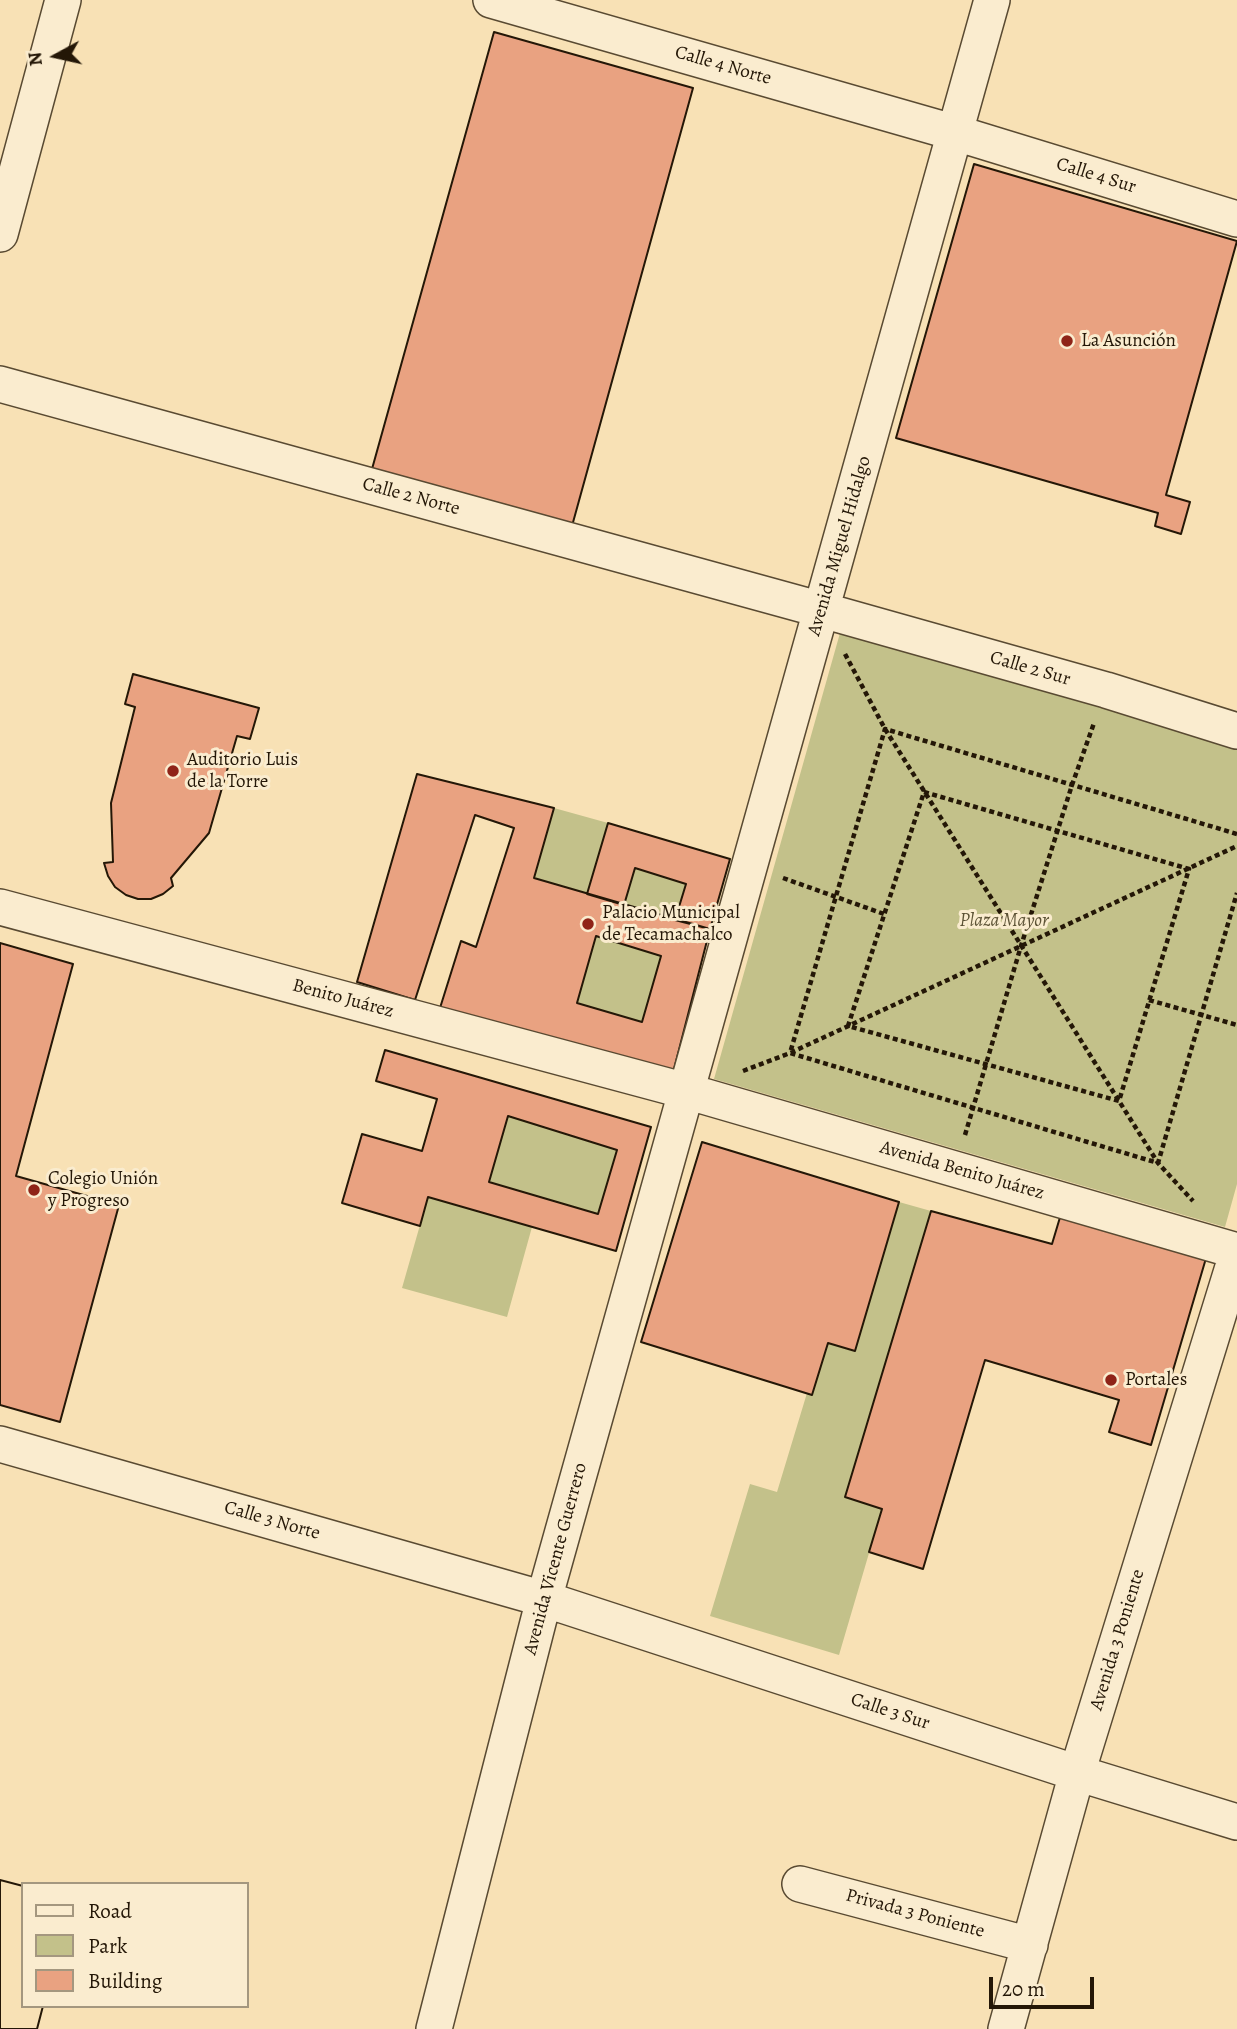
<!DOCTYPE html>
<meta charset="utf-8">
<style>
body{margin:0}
#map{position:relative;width:1237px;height:2029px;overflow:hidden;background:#f8e1b5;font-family:Alegreya,serif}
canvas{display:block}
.legend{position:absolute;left:21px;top:1882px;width:228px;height:126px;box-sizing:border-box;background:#faeccf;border:2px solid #a4977f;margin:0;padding:9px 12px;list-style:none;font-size:21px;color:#241707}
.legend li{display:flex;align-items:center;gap:14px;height:35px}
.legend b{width:35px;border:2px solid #a4977f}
.north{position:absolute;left:21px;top:21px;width:70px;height:70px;-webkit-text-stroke:5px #faeccf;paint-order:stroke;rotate:262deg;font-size:19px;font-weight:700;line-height:28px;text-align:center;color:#241707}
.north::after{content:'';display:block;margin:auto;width:24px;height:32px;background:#241707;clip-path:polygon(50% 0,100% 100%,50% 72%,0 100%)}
.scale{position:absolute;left:989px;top:1977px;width:105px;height:32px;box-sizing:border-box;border:4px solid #241707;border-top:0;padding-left:9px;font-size:21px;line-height:24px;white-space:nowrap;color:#241707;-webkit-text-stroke:5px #faeccf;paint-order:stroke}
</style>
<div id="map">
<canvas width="1237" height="2029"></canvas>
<ul class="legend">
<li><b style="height:9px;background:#faeccf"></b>Road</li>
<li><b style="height:19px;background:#c3c18a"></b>Park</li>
<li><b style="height:19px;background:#e9a281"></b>Building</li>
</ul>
<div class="north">N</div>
<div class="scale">20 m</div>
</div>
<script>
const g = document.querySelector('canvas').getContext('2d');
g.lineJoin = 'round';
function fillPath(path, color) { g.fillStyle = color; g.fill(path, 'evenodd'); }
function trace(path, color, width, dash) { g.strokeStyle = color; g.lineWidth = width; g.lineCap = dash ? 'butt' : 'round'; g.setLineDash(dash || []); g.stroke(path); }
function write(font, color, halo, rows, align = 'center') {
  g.font = font + ' Alegreya,serif'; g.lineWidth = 6; g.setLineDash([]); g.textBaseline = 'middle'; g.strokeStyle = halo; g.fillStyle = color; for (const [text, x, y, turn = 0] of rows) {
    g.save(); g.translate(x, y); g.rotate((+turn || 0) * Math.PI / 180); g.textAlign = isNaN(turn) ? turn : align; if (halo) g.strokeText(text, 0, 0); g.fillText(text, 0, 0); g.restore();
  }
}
const green = new Path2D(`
 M840,633L1237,746V1184L1225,1227L714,1079Z
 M554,808L608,823L587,894L534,878Z
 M635,868L686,884L675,920L624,905Z
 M596,936L661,956L642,1022L577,1003Z
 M508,1116L617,1150L598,1214L489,1182Z
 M428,1197L532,1227L507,1317L402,1288Z
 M899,1202L931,1211L845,1497L882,1509L839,1655L710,1616L750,1484L777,1492L807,1393L812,1395L828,1343L855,1351Z`);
const building = new Path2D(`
 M494,32L693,88L572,526L372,469Z
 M974,164L1237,241L1166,495L1190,502L1181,534L1155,526L1158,513L896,438Z
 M133,674L259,708L250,739L237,736L209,833L171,878L173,886L163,894L151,899H138L126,895L115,887L108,876L104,863L113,862L111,803L135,707L125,704Z
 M417,774L554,808L534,878L710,929L672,1077L440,1008L461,941L476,947L514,828L475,815L415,1000L357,982ZM596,936L661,956L642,1022L577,1003Z
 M608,823L730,859L710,929L675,920L686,884L635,868L624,905L587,894Z
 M0,943L73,964L16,1176L119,1205L60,1422L0,1405Z
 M385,1050L651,1127L616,1251L428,1197L420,1226L342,1203L362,1134L422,1151L437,1099L376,1081ZM508,1116L617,1150L598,1214L489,1182Z
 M702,1142L899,1202L855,1351L828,1343L812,1395L641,1342Z
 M1064,1204L1209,1248L1151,1445L1109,1432L1119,1400L985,1360L923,1569L869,1552L882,1509L845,1497L931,1211L1052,1244Z
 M0,1880L23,1886V2006H43L37,2029H0Z
 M0,1880L23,1886V2006H43L37,2029H0Z`);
const path = new Path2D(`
 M845,654L885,729L1158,1163L1193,1201
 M924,792L1189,869L1119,1101L848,1026Z
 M1237,834L885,729L790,1053L1158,1163L1237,893
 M783,878L884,914
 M1149,1000L1237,1025
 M743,1071L790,1053L1237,846
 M965,1135L1021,946L1072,785L1094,723`);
const minor = new Path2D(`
 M491,0L956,133L1237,219
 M0,234L63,0
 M0,384L822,610L1106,690L1237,731
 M0,907L686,1091L1237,1251
 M0,1444L544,1599L1077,1773L1237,1822
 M800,1884L1030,1945
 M434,2029L544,1599L992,0
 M1006,2029L1077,1773L1237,1254`);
const markers = [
 [1067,341,7,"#8f2418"],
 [173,771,7,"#8f2418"],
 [588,924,7,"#8f2418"],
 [34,1190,7,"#8f2418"],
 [1111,1380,7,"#8f2418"]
];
const streetNames = [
 ["Calle 4 Norte",723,66,16],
 ["Calle 4 Sur",1096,176,17],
 ["Calle 2 Norte",411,497,15],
 ["Avenida Miguel Hidalgo",840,546,-74],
 ["Calle 2 Sur",1030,669,16],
 ["Benito Juárez",343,999,15],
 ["Avenida Benito Juárez",962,1171,16],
 ["Calle 3 Norte",272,1521,16],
 ["Avenida Vicente Guerrero",556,1559,-75],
 ["Avenida 3 Poniente",1118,1640,-73],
 ["Calle 3 Sur",890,1712,18],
 ["Privada 3 Poniente",915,1914,15]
];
const poiNames = [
 ["La Asunción",1081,341],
 ["Auditorio Luis",187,760],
 ["de la Torre",187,782],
 ["Palacio Municipal",602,913],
 ["de Tecamachalco",602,935],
 ["Colegio Unión",48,1179],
 ["y Progreso",48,1201],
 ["Portales",1125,1380]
];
const parkNames = [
 ["Plaza Mayor",1004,921]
];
fillPath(green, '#c3c18a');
fillPath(building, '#e9a281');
trace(building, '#241707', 2);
trace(minor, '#594a32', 38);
trace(path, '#241707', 4.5, [5, 3.5]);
trace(minor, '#faeccf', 35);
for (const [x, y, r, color] of markers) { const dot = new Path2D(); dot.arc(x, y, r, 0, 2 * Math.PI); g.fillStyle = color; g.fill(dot); trace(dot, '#faeccf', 2.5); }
write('19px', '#241707', '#faeccf', streetNames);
write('19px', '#241707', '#faeccf', poiNames, 'left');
write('italic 19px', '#5c5235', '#faeccf', parkNames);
</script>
